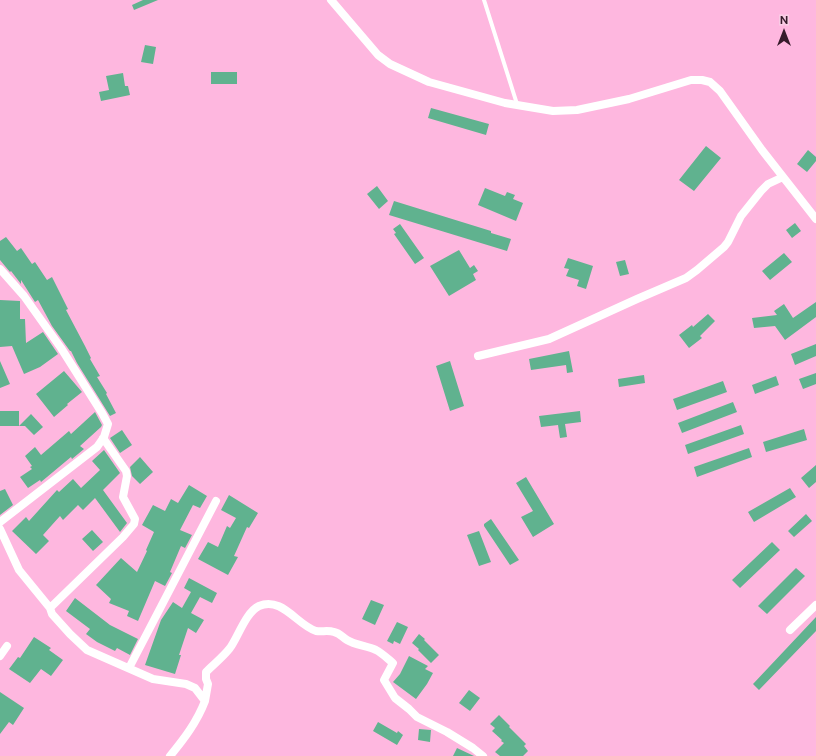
<!DOCTYPE html>
<style>
body{margin:0}
#map{position:relative;width:816px;height:756px;overflow:hidden;background:#feb7df;font-family:"Public Sans",sans-serif}
canvas{display:block}
.north{position:absolute;left:764px;top:12px;width:40px;height:40px;-webkit-text-stroke:3px #facee6;paint-order:stroke;rotate:0deg;font-size:11px;font-weight:700;line-height:16px;text-align:center;color:#371c2c}
.north::after{content:'';display:block;margin:auto;width:14px;height:18px;background:#371c2c;clip-path:polygon(50% 0,100% 100%,50% 72%,0 100%)}
</style>
<div id="map">
<canvas width="816" height="756"></canvas>
<div class="north">N</div>
</div>
<script>
const g = document.querySelector('canvas').getContext('2d');
g.lineJoin = 'round';
function fillPath(path, color) { g.fillStyle = color; g.fill(path, 'evenodd'); }
function trace(path, color, width, dash) { g.strokeStyle = color; g.lineWidth = width; g.lineCap = dash ? 'butt' : 'round'; g.setLineDash(dash || []); g.stroke(path); }
const building = new Path2D(`
 M143,0H158L134,10L132,5Z
 M145,45L156,47L153,64L141,62Z
 M211,72H237V84H211Z
 M123,73L125,86H128L130,95L101,101L99,92L109,90L106,76Z
 M431,108L489,124L486,135L428,118Z
 M706,146L721,158L694,191L679,180Z
 M808,150L816,157V161L807,172L797,164Z
 M377,186L388,201L379,209L367,194Z
 M485,188L505,196L507,192L515,195L513,199L523,203L516,221L478,205Z
 M394,201L491,231V233L511,239L507,251L389,215Z
 M795,223L801,231L792,238L786,230Z
 M400,224L424,258L415,264L394,234L396,233L393,229Z
 M6,237L17,251L21,248L32,264L35,262L47,280L52,277L68,309L66,310L85,346L91,358L90,359L100,376L97,377L107,393L106,394L116,413L110,416L77,363L71,351H70L52,326L38,300L35,302L21,280V284L11,271L10,272L0,260V241Z
 M459,250L470,268L474,265L478,271L473,274L476,280L449,296L430,266Z
 M784,253L792,262L770,280L762,271Z
 M568,258L593,266L586,289L577,286L579,280L566,276L569,269L564,268Z
 M625,260L629,274L620,276L616,262Z
 M0,300L20,301V319H25L26,343L43,332L58,354L40,367L24,374L12,346L0,347Z
 M816,302V317L785,340L775,326L754,328L752,318L777,315L774,311L784,304L793,318Z
 M708,314L715,321L700,336L702,338L689,348L679,335L692,325L693,327Z
 M816,344V356L795,365L791,354Z
 M569,351L573,372L567,373L566,365L531,370L529,359Z
 M0,361L10,384L0,388Z
 M450,361L464,406L450,411L436,366Z
 M64,371L82,392L67,404L68,405L54,417L36,394Z
 M816,373V384L803,389L799,379Z
 M644,375L645,383L619,387L618,379Z
 M776,376L779,385L755,394L752,385Z
 M723,381L727,392L677,410L673,399Z
 M733,402L737,412L682,433L678,423Z
 M0,411H19V426H0Z
 M580,411L581,422L565,424L567,437L560,438L558,425L541,427L539,416Z
 M95,412L102,425L101,427L80,446L84,449L72,459L71,457L41,482L40,480L28,488L20,477L32,469L30,467L32,466L25,456L35,447L41,455L69,431L71,434Z
 M31,414L43,427L34,435L25,426H19Z
 M741,425L744,434L688,454L685,445Z
 M804,429L807,440L766,452L763,442Z
 M122,430L132,445L120,453L110,438Z
 M749,448L752,457L697,477L694,467Z
 M104,450L120,473L103,490L127,523L120,532L95,498L83,510L78,505L63,520L60,516L43,535L49,541L36,554L12,531L26,517L29,521L57,490L59,492L73,479L81,488L100,470L92,461Z
 M140,457L153,472L140,484L132,476L130,467Z
 M816,465V482L809,488L801,478Z
 M526,477L554,524L533,537L521,517L533,511L516,483Z
 M189,485L207,496L200,508L193,505L180,530L192,535L185,548L181,546L170,572L172,573L165,586L155,581L138,621L127,616L129,611L109,603L111,599L96,585L121,558L137,572L147,551L146,550L154,532L142,525L153,505L165,511L171,499L178,503Z
 M790,488L796,497L754,522L748,512Z
 M5,489L13,505L0,515V491Z
 M229,495L258,513L249,528L247,527L234,556L238,557L228,575L198,559L208,542L218,547L227,526L230,528L236,518L221,510Z
 M806,514L812,521L794,537L788,531Z
 M491,519L519,560L510,565L484,526V524Z
 M92,530L103,542L93,551L82,539Z
 M479,531L491,562L479,566L467,535Z
 M772,542L780,550L740,588L732,580Z
 M796,568L805,576L767,614L758,606Z
 M189,578L217,593L212,603L200,597L191,613L204,620L196,633L188,628L179,655H181L175,674L145,665L161,620L173,602L182,608L191,592L184,588Z
 M75,598L110,625L138,639L130,655L117,648L115,651L97,642L86,634L90,629L66,611Z
 M371,600L384,605L375,625L362,619Z
 M816,617V631L759,690L753,684Z
 M397,622L408,627L400,644L394,641L393,644L387,641Z
 M419,634L425,639L424,640L439,655L431,663L418,650L419,649L412,643Z
 M34,637L51,648L49,650L63,660L51,676L41,669L30,683L9,669L18,657L20,658Z
 M409,656L428,666L425,669L433,673L427,684L416,699L393,682L400,674Z
 M469,690L480,698L470,711L459,703Z
 M0,692L24,708L13,725L9,722L0,734Z
 M499,715L510,726L509,727L526,744L524,746L528,751L523,756H500L495,752L504,743L501,741L502,740L492,731L495,728L490,724Z
 M378,722L397,733L398,731L403,735L397,745L373,731Z
 M419,729L431,730L430,742L418,740Z
 M457,748L474,756H453Z`);
const lane = new Path2D(`
 M484,0L517,104`);
const street = new Path2D(`
 M331,0L378,55L390,64L429,82L505,103L553,111L577,110L629,99L691,80H702L710,82L720,91L762,150L816,219
 M0,269L24,296L61,348L102,413L108,424L104,437L97,447L0,522
 M478,356L549,339L637,299L686,278L697,270L724,247L728,242L741,216L761,191L768,184L783,177
 M0,529L19,570L50,608L52,614L70,634L87,650L153,679L186,684L195,688L205,701C197,722 184,739 170,756
 M50,608L123,537L134,524L135,519L123,497L127,476L126,471L103,438
 M790,630L816,605
 M0,656L7,646
 M129,668L216,501
 M205,701L208,684L206,679V672C214,664 223,657 230,648C238,637 246,612 259,606C282,596 297,625 316,631C322,632 328,630 334,632C340,633 342,637 347,640C355,645 367,646 376,650C382,653 388,659 393,663L384,680L395,698L409,709L417,717L447,732L473,748L483,756`);
fillPath(building, '#60b28f');
trace(lane, '#fff', 4);
trace(street, '#fff', 8);
</script>
